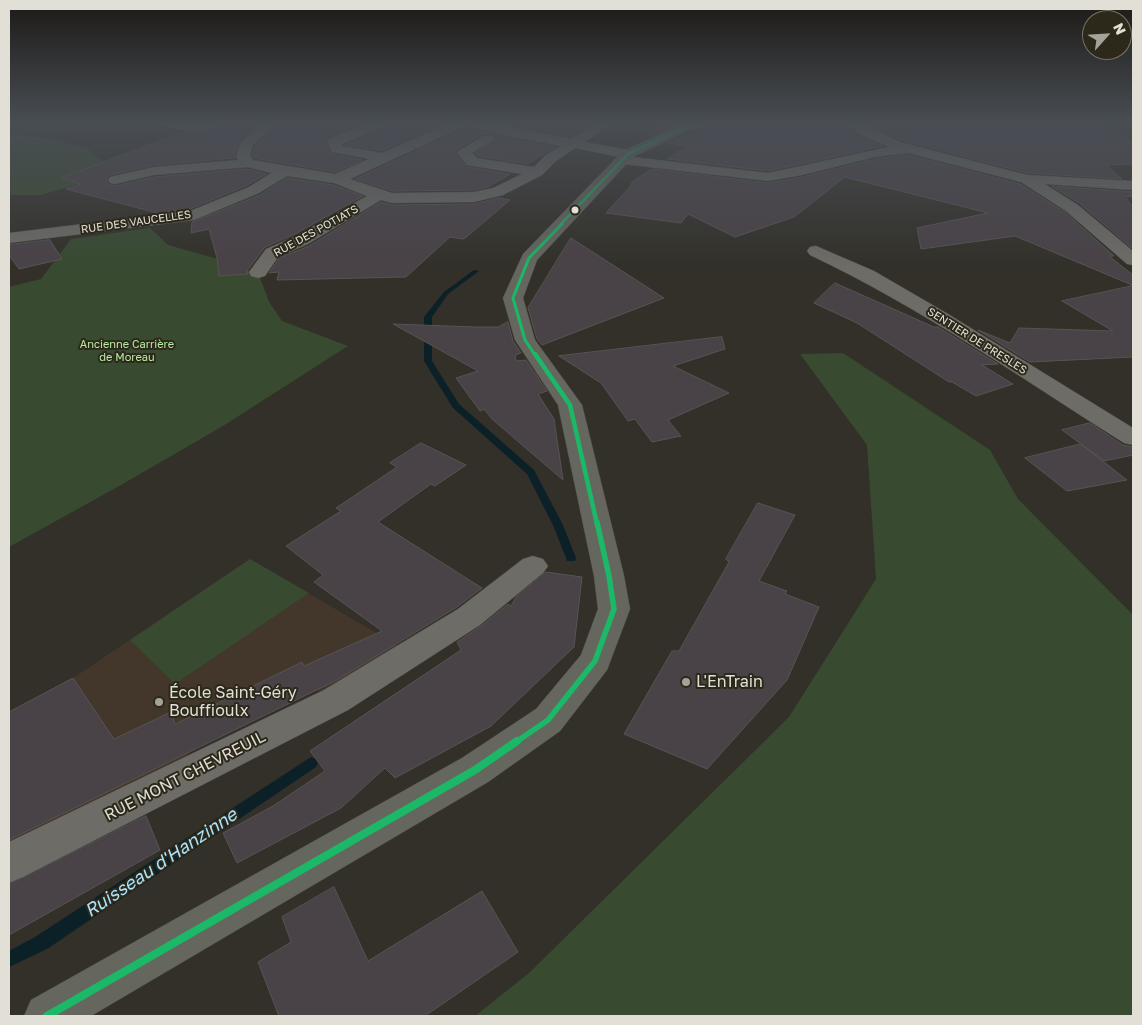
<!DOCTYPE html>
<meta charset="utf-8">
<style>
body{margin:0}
#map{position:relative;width:1142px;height:1025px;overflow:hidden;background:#323029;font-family:"Golos Text",sans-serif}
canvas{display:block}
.frame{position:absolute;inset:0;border:10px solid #e1dfd6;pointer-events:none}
.north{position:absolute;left:1082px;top:10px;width:50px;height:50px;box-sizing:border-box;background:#2c291b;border:1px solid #747266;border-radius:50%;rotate:64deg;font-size:14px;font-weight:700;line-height:20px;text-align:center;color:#e1dfd6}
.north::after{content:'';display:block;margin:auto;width:18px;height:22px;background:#a4a299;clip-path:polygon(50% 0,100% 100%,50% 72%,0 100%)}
</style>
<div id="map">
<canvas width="1142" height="1025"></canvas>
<div class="frame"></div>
<div class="north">N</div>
</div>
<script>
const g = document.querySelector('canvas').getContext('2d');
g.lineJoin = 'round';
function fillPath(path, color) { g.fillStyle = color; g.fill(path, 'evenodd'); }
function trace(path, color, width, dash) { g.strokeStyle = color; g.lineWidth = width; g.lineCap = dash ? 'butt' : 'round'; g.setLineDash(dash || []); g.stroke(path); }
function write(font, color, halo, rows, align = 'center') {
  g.font = font + ' "Golos Text",sans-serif'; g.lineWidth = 4; g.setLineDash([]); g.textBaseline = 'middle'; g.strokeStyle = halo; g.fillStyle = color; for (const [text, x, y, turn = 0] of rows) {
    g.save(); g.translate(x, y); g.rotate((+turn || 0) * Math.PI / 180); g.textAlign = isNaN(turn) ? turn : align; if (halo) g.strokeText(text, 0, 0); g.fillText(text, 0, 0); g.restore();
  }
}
const education = new Path2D(`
 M250,559L406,650L322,693L317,690L187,753L189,757L9,844V712L73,678Z`);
const green = new Path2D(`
 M9,134L54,139L89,150L104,163L92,180L41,195H9Z
 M150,228L168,245L218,259L220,267L258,272L269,302L282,321L348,346L223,426L121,485L9,547V287L41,279L71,239Z
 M843,353L990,450L1018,499L1133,615V1016H475L529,973L789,717L876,579L867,445L800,354Z
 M250,559L309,593L175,684L130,640Z`);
const stream = new Path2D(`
 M474,270L479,271L448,294L432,317V361L459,404L534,470L563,525L576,558L575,561H567L566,558L553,525L527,474L453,408L424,361V317L444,292Z
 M311,757L316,759L318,763L316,767L47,949L9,967V951L35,937Z`);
const building = new Path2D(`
 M225,124H259L240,141L234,155L235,158L154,165L110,175L106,179L108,184L115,186L154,177L248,169L266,174L248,185L190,209L157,213L66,189L80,184L61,178L183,132L212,130L220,128Z
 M278,124H362L328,137L325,143L332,154L363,160L335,172L254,158L252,156L254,147Z
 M386,124H442L382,151L345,145L384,129Z
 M466,124H473L476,129L513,139L556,147L527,164L478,156L475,153L497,139L493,134H482L456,150V153L467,167L510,174L488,187L474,190L392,191L355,179L464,129Z
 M505,124H591L571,137Z
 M651,124H677L650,136Z
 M704,124H848L856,135L883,146L768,171L667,159L687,146L667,143L702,129Z
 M867,124L1106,125L1133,142V164L1107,165L1122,179L1027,173L901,140Z
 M908,155L1020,184L1065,212L1114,256H1109L1133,275V282L1132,285L1015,236L921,249L917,228L988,213L845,177L794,217L735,237L688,214L681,223L606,213L630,187L632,182L652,169L768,183L802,177L875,159Z
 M287,178L334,185L363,196L295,234L265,247L247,271L248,274L219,276L217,258L209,229L191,233L192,222L260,195Z
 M1052,186L1133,192V197L1125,196L1133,208V249L1079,203Z
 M499,198L510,200L464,239L450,237L406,277L277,280L279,272L269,273L279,258L309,246L381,202L392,205L474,204Z
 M571,238L664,298L542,345L537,339L528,308Z
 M50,240L62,259L19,269L9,255V245Z
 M835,283L934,327H938L998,364L982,365L1013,384L976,396L952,382H949L857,323L814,303Z
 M1133,286V357L1030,362L978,330L1010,343L1019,328L1113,331L1062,301Z
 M508,322L513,341L521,353L515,355L516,361L526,360L547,391L538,394L554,419L563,480L492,419L484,409L480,411L456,378L478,371L393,324L476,327H498Z
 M722,337L725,349L673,366L729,393L668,420L681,436L652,442L635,419L628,421L601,383L559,356Z
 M1090,423L1123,445L1133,447V455L1104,461L1062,430Z
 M421,443L466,465L435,486L431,484L378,522L482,588L457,607L337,680L9,840V712L73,678L114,739L171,712L175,724L302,662L304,666L382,631L314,582L323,575L286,546L341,511L336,508L397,467L390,463Z
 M1081,444L1127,480L1067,491L1025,458Z
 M758,503L795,515L759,581L787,591L785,594L819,607L787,680L707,769L624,734L672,651H679L729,562L726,559Z
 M546,572L582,577L574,647L491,726L395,778L385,768L341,808L237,863L223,833L273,806L325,771L310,751L461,650L457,642L481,626L508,604L511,606L516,597Z
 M146,816L160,850L9,935V885Z
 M334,887L368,961L482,891L518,952L425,1016H279L258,962L291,942L282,917Z`);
const minor = new Path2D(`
 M162,124H223C216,132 169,132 162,124Z
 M262,124H276L252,146L250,156L253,160L335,174L369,159L332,152L327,142L329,139L367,124H384L383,127L342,144V146L382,153L447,124H464L463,127L350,179L392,193L474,192L493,188L522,174L467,165L457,152L483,136H493L495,139L472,153L477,158L534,167L546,155L561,146L513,137L476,127L475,124H495L571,139L595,124H610L585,142L633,151L635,154L633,157L768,173L889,147L857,133L850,124H863L900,142L1027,175L1133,181V190L1045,184L1078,205L1133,251V265L1127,264L1066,211L1021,182L908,153L875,157L802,175L768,181L623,164L618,163L616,160L620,157L575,148L556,161L542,175L503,195L474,202L392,203L381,200L308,244L278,257L265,276L258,278L251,276L249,272L266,249L296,236L367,196L334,183L287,176L259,193L194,220L9,243V233L190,211L249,187L271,173L248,167L154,175L115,184L110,183L108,180L110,177L154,167L238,160L236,156L241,142Z
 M816,246L874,271L948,314L1133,428V445L1124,443C1021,378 920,307 810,255L807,251L810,247Z
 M533,556L543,559L548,566L543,573L480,625L348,710L23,877L9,883V842L324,690L458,609L523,559Z`);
const secondary = new Path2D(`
 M682,124H702L701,127L688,131L633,157L537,260L523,298L535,340L582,405L624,576L630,609L607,670L560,731L488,782L91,1016H24L31,1000L462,758L536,709L581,655L598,609L594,576L558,405L515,340L503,298L523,254L623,151Z`);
const bus1Far4 = new Path2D(`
 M560,225L628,154L683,128L696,124`);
const bus1Far3 = new Path2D(`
 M535,355L525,340L513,298L529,258L562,224`);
const bus1Far2 = new Path2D(`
 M535,354L570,405L597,524`);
const bus1Far1 = new Path2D(`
 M516,742L548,720L595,661L614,609L609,576L597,522`);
const bus1 = new Path2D(`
 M47,1016L475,770L517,741`);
const markers = [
 [575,210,4.5,"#e1dfd6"],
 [686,682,5,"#a4a299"],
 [159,702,5,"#a4a299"]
];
const farStreetnames = [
 ["RUE DES VAUCELLES",136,222,-8],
 ["RUE DES POTIATS",316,231,-29],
 ["SENTIER DE PRESLES",977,341,32]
];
const farParknames = [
 ["Ancienne Carrière",127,345],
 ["de Moreau",127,358]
];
const nearPoinames = [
 ["L'EnTrain",696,682],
 ["École Saint-Géry",169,693],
 ["Bouffioulx",169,711]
];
const nearStreetnames = [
 ["RUE MONT CHEVREUIL",185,776,-27]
];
const nearWaternames = [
 ["Ruisseau d'Hanzinne",161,863,-34]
];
fillPath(education, '#43362a');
fillPath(green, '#384a30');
fillPath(stream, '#0c2027');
fillPath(building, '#494247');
trace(building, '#575454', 1);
trace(minor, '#4e4c46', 1);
trace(secondary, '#4e4c46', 1);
fillPath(minor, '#6e6c67');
fillPath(secondary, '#65675f');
trace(bus1Far4, '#1ab867', 2.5);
trace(bus1Far3, '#1ab867', 3);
trace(bus1Far2, '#1ab867', 4.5);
trace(bus1Far1, '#1ab867', 5.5);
trace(bus1, '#1ab867', 8);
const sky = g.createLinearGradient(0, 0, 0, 268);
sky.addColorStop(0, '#1c1a17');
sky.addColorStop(0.46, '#494e54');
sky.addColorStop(1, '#494e5400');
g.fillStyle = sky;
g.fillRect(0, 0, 1142, 268);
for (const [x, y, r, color] of markers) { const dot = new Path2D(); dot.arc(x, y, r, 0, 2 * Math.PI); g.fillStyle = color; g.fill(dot); trace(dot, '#2c291b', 2); }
write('11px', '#e1dfd6', '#2c291b', farStreetnames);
write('11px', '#b6eba2', '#2c291b', farParknames);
write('16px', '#e1dfd6', '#2c291b', nearPoinames, 'left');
write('16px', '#e1dfd6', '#2c291b', nearStreetnames);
write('italic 18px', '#abe2fc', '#2c291b', nearWaternames);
</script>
